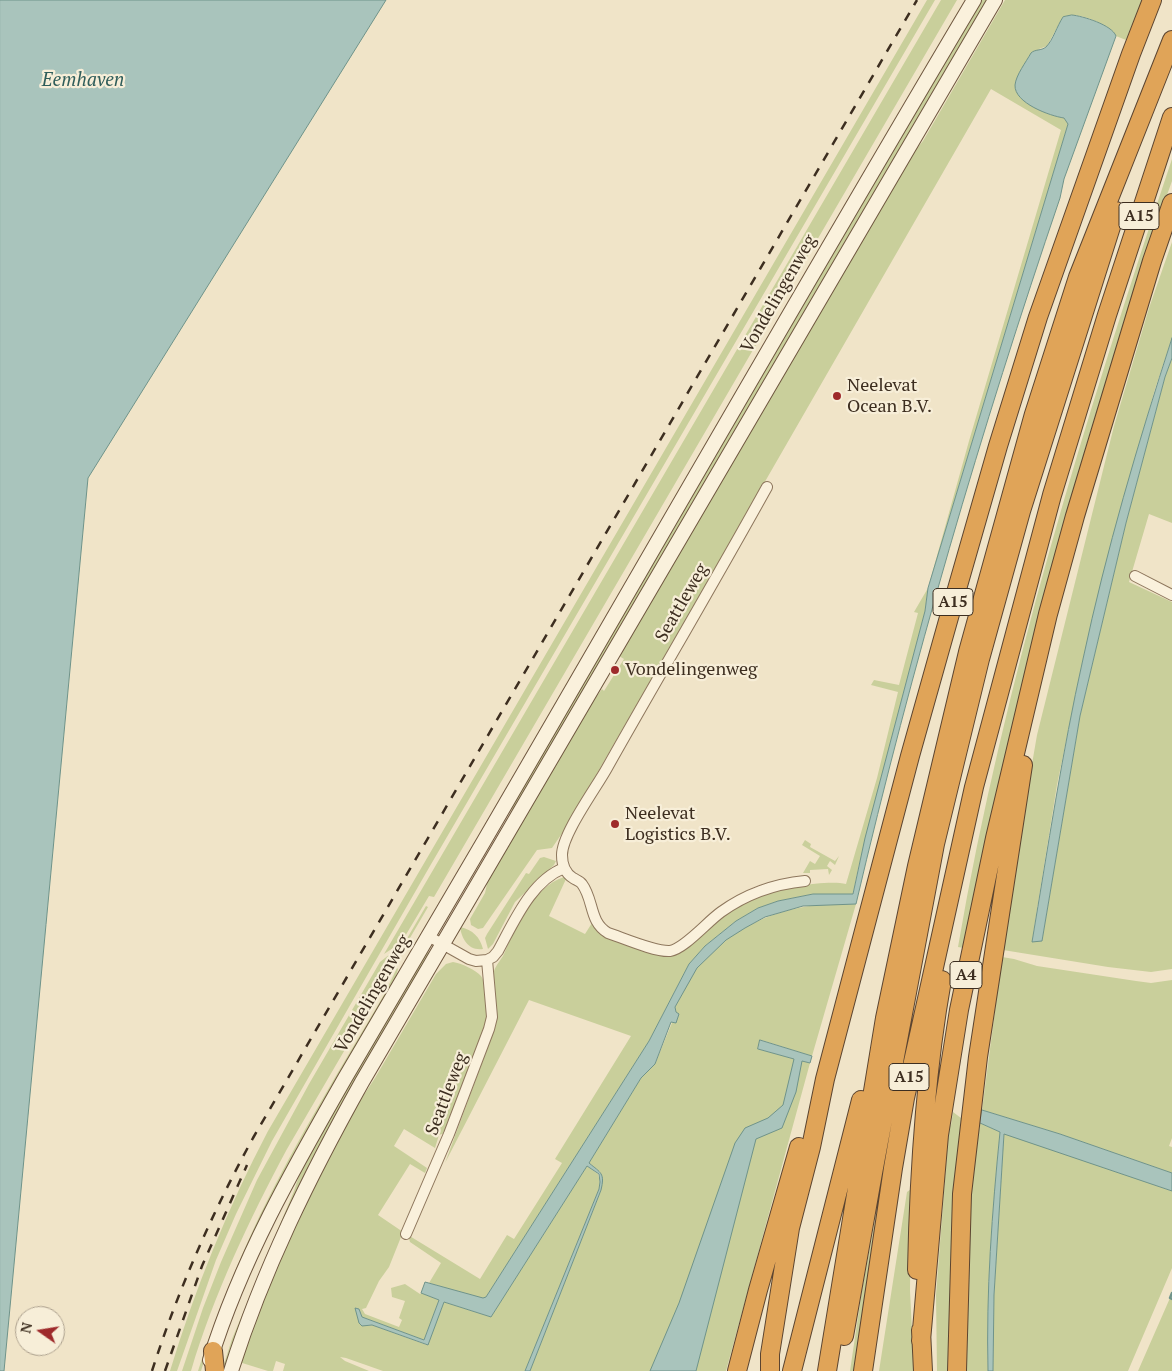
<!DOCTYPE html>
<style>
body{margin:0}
#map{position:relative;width:1172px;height:1371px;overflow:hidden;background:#f0e4c8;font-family:"PT Serif",serif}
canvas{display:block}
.north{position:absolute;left:15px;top:1306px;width:50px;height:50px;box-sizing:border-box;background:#f7eed8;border:1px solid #ada18e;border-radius:50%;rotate:283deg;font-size:14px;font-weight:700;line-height:20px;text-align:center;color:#3d2e20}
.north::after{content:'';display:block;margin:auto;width:18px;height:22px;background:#9e2a2b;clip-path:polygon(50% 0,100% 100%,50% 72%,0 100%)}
</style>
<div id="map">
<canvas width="1172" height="1371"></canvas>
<div class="north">N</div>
</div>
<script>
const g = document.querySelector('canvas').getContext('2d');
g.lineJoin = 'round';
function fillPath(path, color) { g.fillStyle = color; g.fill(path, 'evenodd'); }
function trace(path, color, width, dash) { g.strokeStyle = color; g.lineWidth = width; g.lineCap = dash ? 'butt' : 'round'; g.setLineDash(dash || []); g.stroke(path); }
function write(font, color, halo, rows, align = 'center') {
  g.font = font + ' "PT Serif",serif'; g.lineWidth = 4.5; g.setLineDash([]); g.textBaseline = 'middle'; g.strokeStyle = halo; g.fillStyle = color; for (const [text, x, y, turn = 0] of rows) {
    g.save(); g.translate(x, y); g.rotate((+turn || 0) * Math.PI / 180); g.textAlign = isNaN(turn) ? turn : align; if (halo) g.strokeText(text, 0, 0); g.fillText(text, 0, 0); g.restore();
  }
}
const green = new Path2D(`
 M927,0H935L430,866L272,1141L236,1214L216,1260L177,1371H170C195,1289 228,1207 268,1131Z
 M941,0H957L434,897L429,896L404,938L399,944L384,954Z
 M981,0H988L473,882L471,881L510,814L521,786Z
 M1005,0H1142L1126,40L1116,36C1112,27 1089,17 1079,16C1073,14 1068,16 1063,17L1047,46L1039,49L1021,98C1035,107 1047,115 1064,118L1068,124L928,588L925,611L858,869L853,894H813L778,901L758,908L736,921L705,946L689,964L649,1041L486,1297L483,1299L429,1283L441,1263L410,1242L408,1235L480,1279L507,1235L514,1239L562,1163L555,1159L631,1036L529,1000L445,1163L496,1025C498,1007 490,988 494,971C496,965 501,960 504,954C516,927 533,887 564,877L566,879L549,916L585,934L592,923L595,928L603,935L665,955C689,957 707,926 726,914C738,906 753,898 767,893C783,887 829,880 846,884L877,778L898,692L871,685L874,680L899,685L918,613L914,612L928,588L969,441L1061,130L991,89L565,829L552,848L537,850L483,928L478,929L471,925L470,919L485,893L489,875L583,715L602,689L604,691L624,659L619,656L628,636L906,161L923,141Z
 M1172,159V181L1153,234L1088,439L1029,659L964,948L958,947C1004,680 1086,416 1172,159Z
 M1172,242V338L1155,389L1118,520L1083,659L1057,785L1032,941H1042L1080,716L1126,523L1165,377L1172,358V523L1149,514L1129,582L1172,602V969L1151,972L1108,967L1003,950L1015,863L1037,735L1114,426L1149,308Z
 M805,840L811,844L810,847L835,861L839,856L835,865L830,861L827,866L832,870L829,875L828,869L810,870V873H803L810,861L815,864L820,856L802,845Z
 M544,857L556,861L554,865L515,902L493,944L488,949L485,938L487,934L526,873L529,874L540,858Z
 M826,904H856L812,1056L761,1040L758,1049L810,1063L726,1371H530L601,1190L600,1172L589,1163L641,1078L655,1064L676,1013L675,1007C682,994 688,977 698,966C731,928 776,908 826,904Z
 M426,906L428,907L287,1149C249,1220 214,1294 191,1371H182L203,1308L221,1262L257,1180L309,1084L380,962L405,942Z
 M460,927C473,930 480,937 483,949C469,951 462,940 460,927Z
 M433,950L352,1089L227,1365H225L224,1364L232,1339L294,1191L305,1157L426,953Z
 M1002,957L1014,959L1037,966L1136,981L1151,983L1172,980V1138L1169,1146L1172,1147V1173L1060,1134L982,1110Z
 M453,962C461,963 476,970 481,976C487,984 488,1012 486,1022L445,1133L439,1135L435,1148L404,1129L394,1146L427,1168L425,1173L410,1164L378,1215L403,1232L389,1267L379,1281L366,1308L362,1309L365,1314L399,1327L402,1320L399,1318L405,1301L392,1297L391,1288L405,1284L420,1294L421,1293L439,1300L424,1340L362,1317L359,1309L356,1308L367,1326L372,1325L427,1345L444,1302L491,1317L587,1166L598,1174L600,1182L599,1189L525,1371H383L346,1358L340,1357L345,1361L369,1371H283L285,1364L276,1361L273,1371H268L239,1362L256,1315L293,1226L342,1128L375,1078L436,974L446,964Z
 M397,968L398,969L394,984L214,1330L201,1371H198C215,1318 236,1266 260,1215C297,1139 342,1066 385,993Z
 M953,1112L961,1118L953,1371H937L936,1295L949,1126L951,1125Z
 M980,1123L1000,1132C992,1211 986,1291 988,1371H966L967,1215Z
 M1004,1133L1172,1191V1268L1128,1371H993L994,1295Z
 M885,1167L858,1371H850L862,1290Z
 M911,1189L910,1291L914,1371H879L907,1192Z
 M1172,1293V1371H1138L1170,1298Z`);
const water = new Path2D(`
 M0,0H386L88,478L4,1371H0Z
 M1072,15C1083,16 1112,25 1116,36L1064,179L1060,198C981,430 912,665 856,904L803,906L765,917L745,928L726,940L697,968L675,1007L676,1012L679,1014L676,1023L671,1022L655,1064L641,1078L589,1163C601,1173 605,1173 601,1190L530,1371H525L599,1189L600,1182L599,1174L587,1166L491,1317L444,1302L428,1345L372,1325L362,1326L359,1323L355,1308L359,1309L362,1317L424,1340L439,1300L421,1293L425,1282L483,1298L486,1297L649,1041L689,964L705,946L736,921L758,908L778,901L813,894H853L865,838L925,611L928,588L1068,124L1064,118C1050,116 1014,103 1015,85C1016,75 1026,62 1031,53C1035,49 1041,51 1046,47C1053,40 1057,26 1063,17Z
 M1172,338V358L1165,377L1126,523L1080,716L1042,941L1032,942C1048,847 1062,753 1083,659C1106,551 1138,443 1172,338Z
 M760,1040L812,1056L810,1063L802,1061L796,1092L782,1128L756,1139L696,1371H650L679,1303L735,1143L745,1128L768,1118L783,1105L794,1059L758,1049Z
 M982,1110L1060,1134L1172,1173V1191L1004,1134L994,1295L993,1371H988C986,1291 992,1212 1000,1132L980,1123Z`);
const stream = new Path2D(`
 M1172,1293L1170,1298L1172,1299`);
const minor = new Path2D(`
 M767,487C715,581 660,674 607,768C596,788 562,834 562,855C562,864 565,873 573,878C576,880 580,881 582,884C594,900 589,922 608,933C623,938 655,952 670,951C684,949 707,922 721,912C746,894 774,884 805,881
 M1135,576L1172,595
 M428,936L469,959L476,961L487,960
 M406,1234L449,1134L489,1029L492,1017L487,960L493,957L498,951C514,922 531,881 564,868`);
const secondary = new Path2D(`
 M210,1360C241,1260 293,1169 345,1078C391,999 438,920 484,841C647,561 808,279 974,0
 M231,1371C263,1270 310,1175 362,1082L995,0`);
const motorway = new Path2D(`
 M917,1270C919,1172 925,1075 942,980
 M921,1330L923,1371
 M844,1336L873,1173L935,844L980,659L1021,511L1116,211
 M921,1341L939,1135L959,1010L995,838L1048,614L1075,516L1152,261L1172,203
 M213,1351L215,1371
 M737,1371L758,1290L799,1147
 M770,1371V1354L790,1228L811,1147L825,1079L910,756L955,596L998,446L1038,317L1131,54L1152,0
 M792,1371L861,1100
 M827,1371L885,1018L917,866L968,652L1034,414L1078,277L1172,40
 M863,1371L893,1168L905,1098L974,787L1052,495L1107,315L1172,117
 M957,1371L962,1194L978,1057L1023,765`);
const rail = new Path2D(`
 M152,1371C178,1290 212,1213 253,1138L917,0
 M165,1371L202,1266L247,1165`);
const markers = [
 [837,396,5,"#9e2a2b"],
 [615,670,5,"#9e2a2b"],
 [615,824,5,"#9e2a2b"]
];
const shields = [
 [1139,216,40],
 [953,602,40],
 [966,975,32],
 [909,1077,40]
];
const shieldNames = [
 ["A15",1139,216],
 ["A15",953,602],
 ["A4",966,975],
 ["A15",909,1077]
];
const streetNames = [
 ["Vondelingenweg",779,294,-60],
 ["Seattleweg",682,603,-60],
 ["Vondelingenweg",373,994,-60],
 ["Seattleweg",447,1094,-69]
];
const poiNames = [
 ["Neelevat",847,386],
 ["Ocean B.V.",847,407],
 ["Vondelingenweg",625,670],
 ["Neelevat",625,814],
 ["Logistics B.V.",625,835]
];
const waterNames = [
 ["Eemhaven",83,81]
];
fillPath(green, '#c9cf9b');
fillPath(water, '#a9c4bc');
trace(water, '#6f938a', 1);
trace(stream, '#6f938a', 2.5);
trace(minor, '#8d765c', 12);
trace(secondary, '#6f573f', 16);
trace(motorway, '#5b4430', 20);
trace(minor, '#faf1dc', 10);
trace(secondary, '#faf1dc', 14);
trace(motorway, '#e0a458', 18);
trace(rail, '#3d2e20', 2.5, [9, 9]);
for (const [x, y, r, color] of markers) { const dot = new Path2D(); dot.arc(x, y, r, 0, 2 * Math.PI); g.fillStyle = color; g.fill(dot); trace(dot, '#f7eed8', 2); }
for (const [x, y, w] of shields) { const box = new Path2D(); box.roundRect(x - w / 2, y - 13.5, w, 27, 4); g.fillStyle = '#f7eed8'; g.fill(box); trace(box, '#3d2e20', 1); }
write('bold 16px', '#3d2e20', null, shieldNames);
write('18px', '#3d2e20', '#f7eed8', streetNames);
write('18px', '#3d2e20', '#f7eed8', poiNames, 'left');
write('italic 19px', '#2f5d5a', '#f7eed8', waterNames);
</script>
